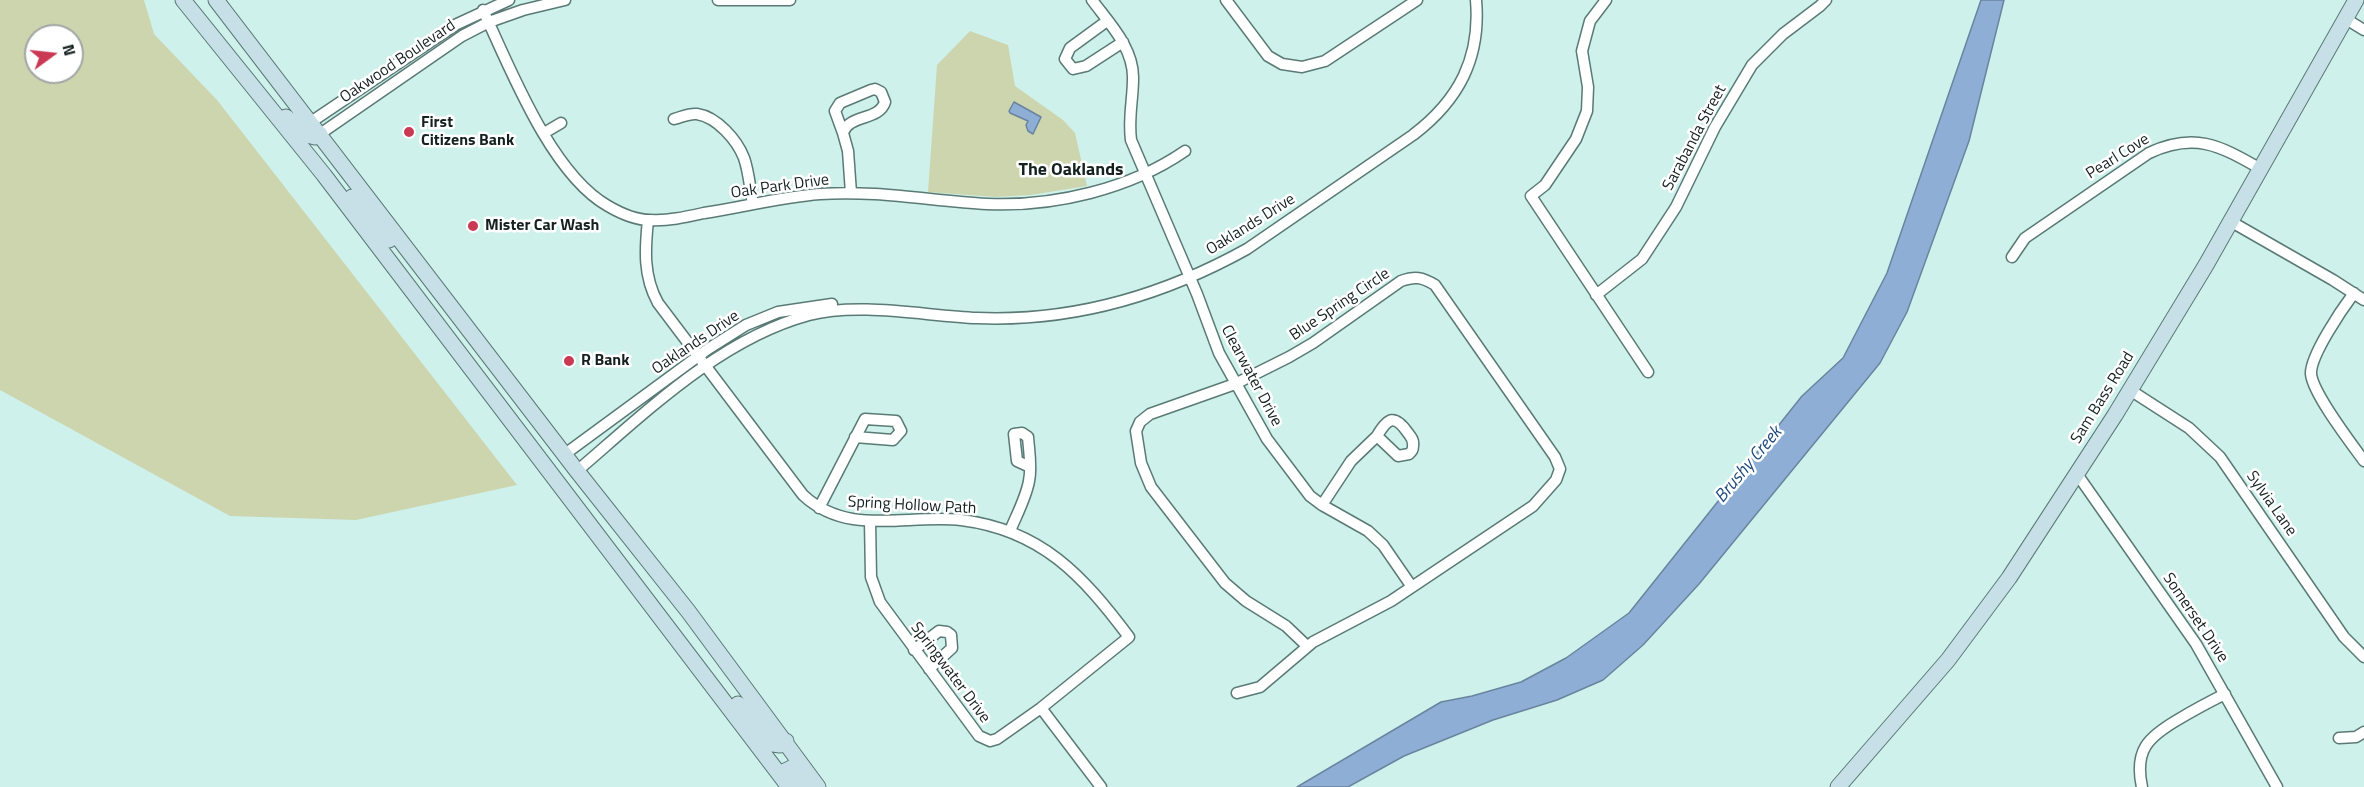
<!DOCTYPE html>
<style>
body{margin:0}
#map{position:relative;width:2364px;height:787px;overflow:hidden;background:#cef1ec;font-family:"Titillium Web",sans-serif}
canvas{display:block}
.north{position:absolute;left:24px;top:24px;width:60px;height:60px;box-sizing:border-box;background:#fff;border:2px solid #a1a6a5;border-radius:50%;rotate:75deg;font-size:16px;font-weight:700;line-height:24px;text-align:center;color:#14211f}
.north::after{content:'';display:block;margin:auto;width:21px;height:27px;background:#c93954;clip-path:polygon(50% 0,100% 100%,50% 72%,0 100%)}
</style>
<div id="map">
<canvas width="2364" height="787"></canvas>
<div class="north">N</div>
</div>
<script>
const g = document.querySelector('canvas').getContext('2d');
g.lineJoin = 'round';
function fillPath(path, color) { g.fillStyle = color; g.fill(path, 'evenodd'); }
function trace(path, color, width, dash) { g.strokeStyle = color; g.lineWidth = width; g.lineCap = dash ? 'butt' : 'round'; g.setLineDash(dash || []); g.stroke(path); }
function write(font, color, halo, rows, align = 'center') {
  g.font = font + ' "Titillium Web",sans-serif'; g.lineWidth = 5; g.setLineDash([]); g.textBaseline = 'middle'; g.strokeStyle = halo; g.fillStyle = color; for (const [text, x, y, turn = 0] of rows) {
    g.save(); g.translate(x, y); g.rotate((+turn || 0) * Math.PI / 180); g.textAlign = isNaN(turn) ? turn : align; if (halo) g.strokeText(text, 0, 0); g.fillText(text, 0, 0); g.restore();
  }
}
const green = new Path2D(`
 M0,0H144L154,34L217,100L517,485L356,520L230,516L0,390ZM36,36H72V72H36Z
 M970,31L1008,45L1015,86L1063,120L1075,133L1087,186L1031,195L995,197L928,192L937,65Z`);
const water = new Path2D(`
 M1981,0H2004L1969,141L1907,312L1880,363L1699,584L1643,645L1603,680L1557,700L1493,720L1404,756L1348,787H1297L1441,702L1472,696L1521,682L1566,658L1629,613L1802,396L1843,358L1887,273Z
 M1014,102L1041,117L1033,134L1028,131L1026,125L1028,121L1010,113L1009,111Z`);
const minor = new Path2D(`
 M718,0H790
 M1092,0C1109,23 1134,48 1133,79C1133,99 1128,119 1131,140L1197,294L1219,353L1267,439L1310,496L1322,505L1368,531L1383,545L1412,587
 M1226,0L1268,56L1282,64L1302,67L1325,61L1417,0
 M1606,0L1590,21L1582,51L1588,87L1587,111L1576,139L1545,185L1531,196L1648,372
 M483,10C510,68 551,174 608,206C620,213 636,220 650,220C669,221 686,217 704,213C743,207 781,197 820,194C876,190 932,201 987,204C1054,207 1130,189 1185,151
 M2346,19L2364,30
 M1107,21L1070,48L1065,59L1073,69L1086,66L1123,42
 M674,119C682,117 689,113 697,114C717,117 737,140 744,158C749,172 750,189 753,204
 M311,122L455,25L509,0
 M544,133L561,123
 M843,133L835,111L840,103L871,90L875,89L881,92L885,102C879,121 849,114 843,133L848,151L851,193
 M320,134L462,36L489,22L523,10L565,0
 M648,220C645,249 643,276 658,303L803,495C848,537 906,514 961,520C1042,530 1083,576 1129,637L1041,708L997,739L990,741L979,736L880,602L871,577L870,521
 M2230,221L2333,280L2364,300
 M2012,257L2025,238L2149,153C2194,132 2219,145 2259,168
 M2354,293C2342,309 2310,356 2311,374C2313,394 2351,443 2364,461
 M1596,295L1642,259L1676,207L1715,127L1752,65L1783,34L1820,6L1826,0
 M2130,390L2189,428L2220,457L2344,637L2364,657
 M565,454L708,349L746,325L778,312L832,304
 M577,471C646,412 720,339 809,315C859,302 926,316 977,318C1073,322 1164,295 1247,249L1413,135C1459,100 1481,58 1476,0
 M2077,474L2196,644L2277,787
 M1322,505L1351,461L1377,436L1398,456L1409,454C1412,451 1413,450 1413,446C1414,440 1411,437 1408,433C1395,414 1388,417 1377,436
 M819,508L865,419L896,421L901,431L893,440L855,437
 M1010,531C1016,516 1026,498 1029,481C1032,467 1029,451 1028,437L1022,433L1014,434L1017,461L1030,467
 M914,650L939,631L947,632L951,635L952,648L929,669
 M1237,693L1260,687L1313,642L1391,601L1533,506L1556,480L1560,469L1555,457L1435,285C1422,277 1415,276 1401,281L1313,343L1289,357L1235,384L1150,414L1140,422L1136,431L1141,463L1151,487L1225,583L1246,601L1286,626L1307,646
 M1041,708L1101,787
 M2339,738L2356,737L2364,732
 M2142,787C2134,750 2148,737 2179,719C2194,710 2209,702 2225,694`);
const secondary = new Path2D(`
 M183,0L324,175L789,787
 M216,0L577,471L688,611L818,787
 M286,117L307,135L315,137L320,134
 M352,197L389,240
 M738,704L773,744L780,745L786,741
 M779,774L791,768L806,787
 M1838,787L1948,660L2009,578L2115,415L2206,265L2356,0`);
const markers = [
 [409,132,6,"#c93954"],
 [473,226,6,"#c93954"],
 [569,361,6,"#c93954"]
];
const streetNames = [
 ["Oakwood Boulevard",398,62,-34],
 ["Sarabanda Street",1695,138,-62],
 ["Pearl Cove",2118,157,-32],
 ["Oak Park Drive",780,187,-8],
 ["Oaklands Drive",1251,225,-32],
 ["Blue Spring Circle",1340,305,-34],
 ["Oaklands Drive",696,343,-34],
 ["Clearwater Drive",1251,376,62],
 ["Sam Bass Road",2103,398,-58],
 ["Sylvia Lane",2271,504,55],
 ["Spring Hollow Path",912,506,3],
 ["Somerset Drive",2195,618,56],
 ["Springwater Drive",950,673,53]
];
const poiNames = [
 ["First",421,123],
 ["Citizens Bank",421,141],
 ["Mister Car Wash",485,226],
 ["R Bank",581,361]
];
const neighbourhoodNames = [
 ["The Oaklands",1071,171]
];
const waterNames = [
 ["Brushy Creek",1749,465,-50]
];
fillPath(green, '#cdd5ae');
fillPath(water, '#8eaed5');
trace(water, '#69849e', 1.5);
trace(minor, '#5a7a75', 13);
trace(secondary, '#5a7a75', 17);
trace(minor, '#fff', 10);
trace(secondary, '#c7dfe6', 15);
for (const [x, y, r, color] of markers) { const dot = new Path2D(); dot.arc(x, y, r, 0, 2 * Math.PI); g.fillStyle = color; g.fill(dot); trace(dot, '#fff', 2); }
write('16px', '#14211f', '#fff', streetNames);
write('bold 16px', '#14211f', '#fff', poiNames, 'left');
write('bold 18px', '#14211f', '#fff', neighbourhoodNames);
write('italic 18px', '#1e4a7c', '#fff', waterNames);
</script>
